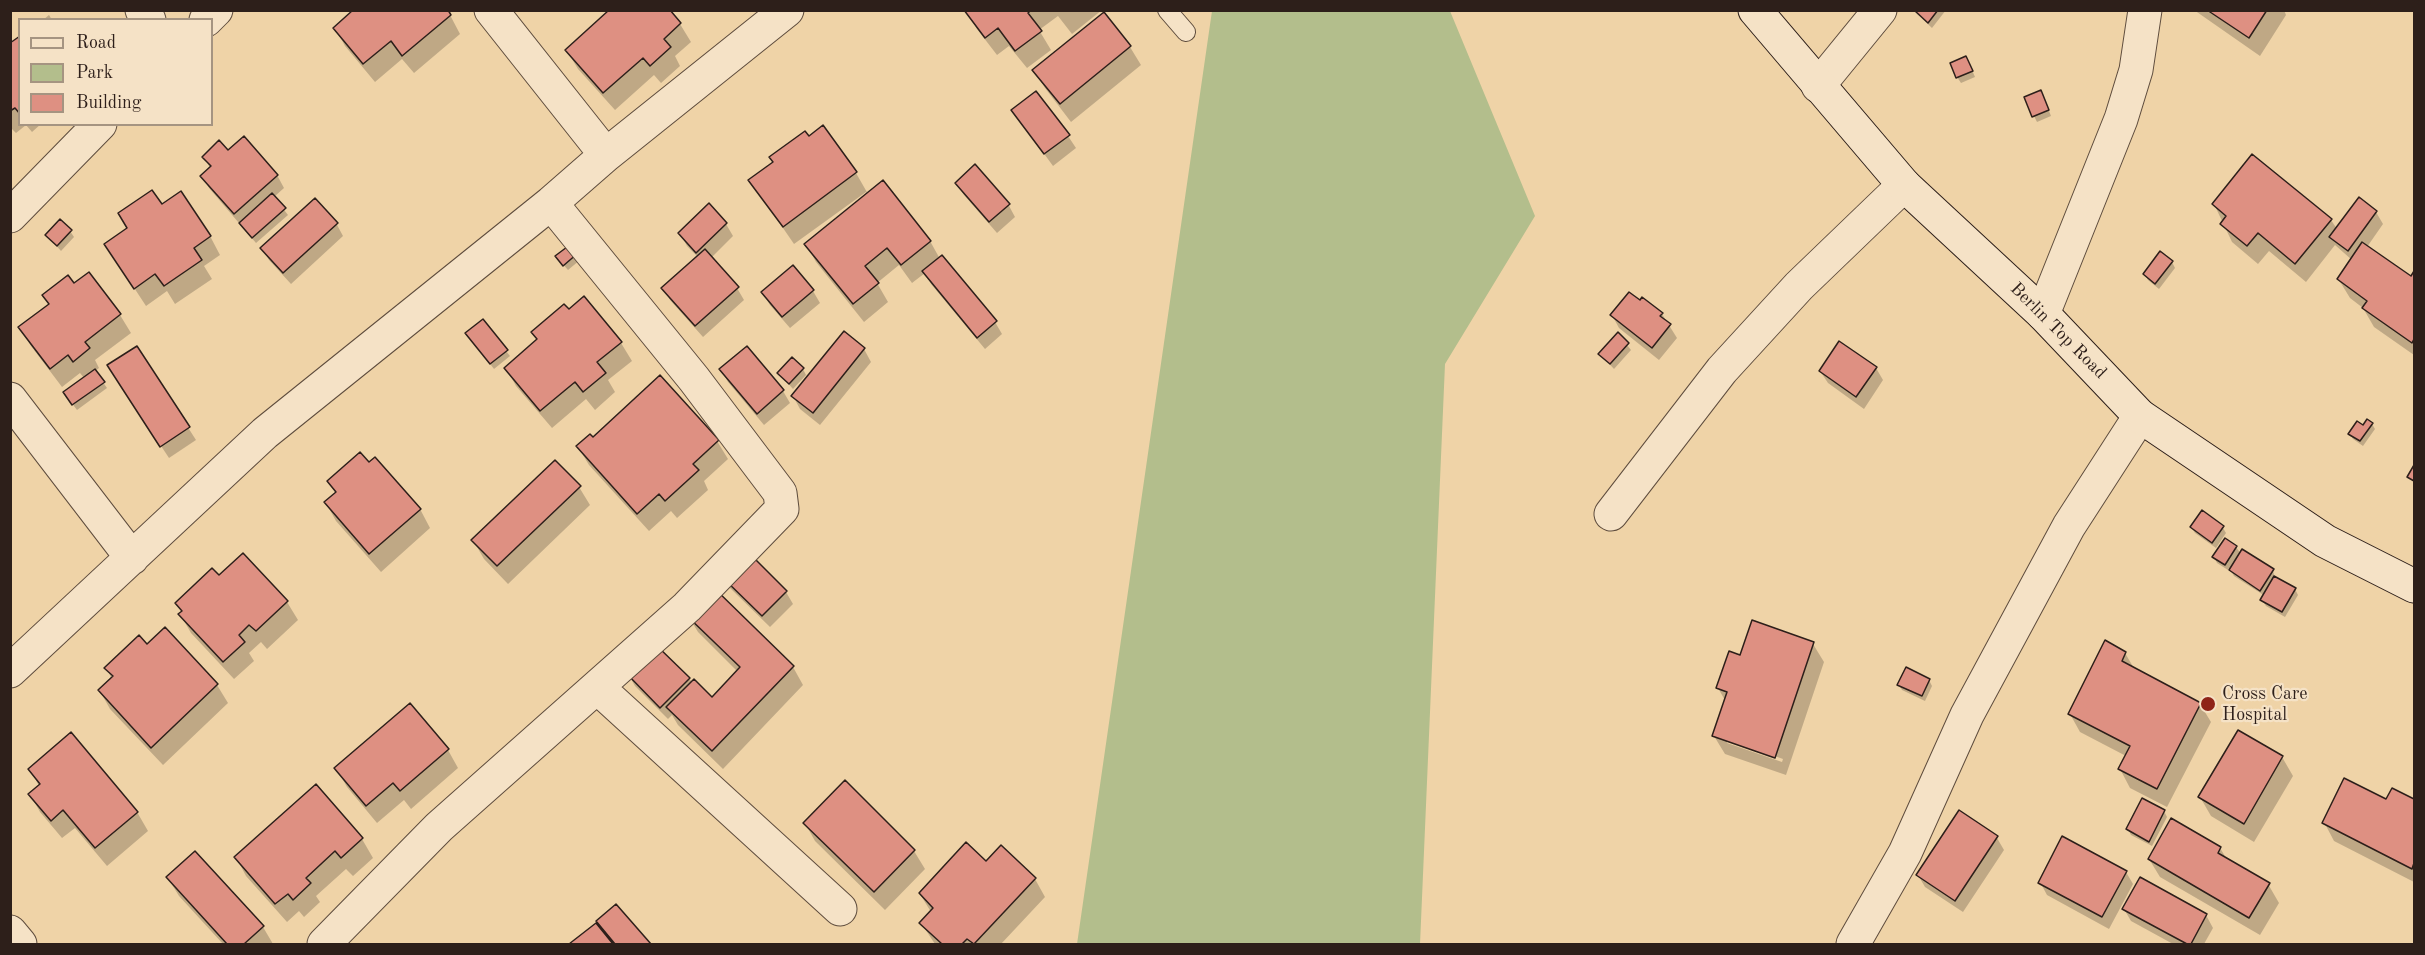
<!DOCTYPE html>
<style>
body{margin:0}
#map{position:relative;width:2425px;height:955px;overflow:hidden;background:#efd3a7;font-family:"Old Standard TT",serif}
canvas{display:block}
.frame{position:absolute;inset:0;border:12px solid #2d1f1a;pointer-events:none}
.legend{position:absolute;left:18px;top:18px;width:195px;height:108px;box-sizing:border-box;background:#f5e2c6;border:2px solid #a59481;margin:0;padding:8px 10px;list-style:none;font-size:18px;color:#2d1f1a}
.legend li{display:flex;align-items:center;gap:12px;height:30px}
.legend b{width:30px;border:2px solid #a59481}
</style>
<div id="map">
<canvas width="2425" height="955"></canvas>
<div class="frame"></div>
<ul class="legend">
<li><b style="height:8px;background:#f5e2c6"></b>Road</li>
<li><b style="height:16px;background:#b3be8c"></b>Park</li>
<li><b style="height:16px;background:#de9082"></b>Building</li>
</ul>
</div>
<script>
const g = document.querySelector('canvas').getContext('2d');
g.lineJoin = 'round';
function fillPath(path, color) { g.fillStyle = color; g.fill(path, 'evenodd'); }
function trace(path, color, width, dash) { g.strokeStyle = color; g.lineWidth = width; g.lineCap = dash ? 'butt' : 'round'; g.setLineDash(dash || []); g.stroke(path); }
function write(font, color, halo, rows, align = 'center') {
  g.font = font + ' "Old Standard TT",serif'; g.lineWidth = 4.5; g.setLineDash([]); g.textBaseline = 'middle'; g.strokeStyle = halo; g.fillStyle = color; for (const [text, x, y, turn = 0] of rows) {
    g.save(); g.translate(x, y); g.rotate((+turn || 0) * Math.PI / 180); g.textAlign = isNaN(turn) ? turn : align; if (halo) g.strokeText(text, 0, 0); g.fillText(text, 0, 0); g.restore();
  }
}
const green = new Path2D(`
 M1212,11H1450L1535,216L1445,364L1420,944H1077Z`);
const shadow = new Path2D(`
 M967,10H1102L1072,34L1058,16L1039,30L1051,50L1027,68L1009,46L997,55L977,29Z
 M1913,10H1946L1932,28Z
 M2194,10H2284L2286,15L2260,56Z
 M1104,14L1130,47L1141,65L1071,122L1045,88L1034,70Z
 M49,15L52,20H43Z
 M450,15L460,34L414,73L402,59L375,82L345,46L335,28Z
 M680,24L691,42L675,56L680,66L661,83L654,75L615,110L578,69L567,51Z
 M20,38V124H41L32,132L26,125L16,133L10,127V45Z
 M1969,63L1975,77L1961,83L1957,77Z
 M2044,98L2051,116L2037,122L2034,116Z
 M1013,111L1068,136L1076,148L1053,166Z
 M823,128L856,173L868,194L930,241L940,259L995,322L1002,334L985,349L931,284L925,273L912,283L899,265L877,283L888,302L864,322L816,262L806,244L867,194L866,192L794,244L750,180Z
 M228,152L277,175L284,188L274,197L288,215L256,243L209,188L202,176L210,168L204,157Z
 M956,183L1008,204L1015,217L997,233L964,195Z
 M2359,199L2376,212L2383,224L2367,247L2412,278L2414,274V355L2374,327L2363,308L2350,298L2339,280L2352,260L2335,245L2306,282L2269,251L2258,264L2232,242L2214,204L2331,220L2337,229Z
 M161,206L210,236L220,255L204,266L212,279L175,304L167,291L146,306L106,245Z
 M709,206L726,224L733,236L711,258L737,288L744,300L703,337L670,300L663,288L698,257L687,246L680,233Z
 M336,223L343,236L291,284L269,260L262,248Z
 M70,231L74,237L61,251L47,235Z
 M577,254L580,260L568,270L561,262Z
 M2172,262L2175,268L2159,289L2148,280L2144,274Z
 M89,274L120,315L131,333L95,360L99,368L95,371L107,388L77,410L68,398L84,378L80,373L62,387L31,346L20,328L49,305L44,296L74,286Z
 M813,291L820,303L790,328L770,305L763,293Z
 M1662,314L1677,338L1659,360L1619,328L1612,315Z
 M844,333L864,349L871,362L820,425L800,409L793,396Z
 M1618,334L1631,350L1614,369L1600,354Z
 M471,339L506,351L510,356L494,369Z
 M538,341L621,343L632,361L608,380L615,392L595,410L586,399L552,428L516,386L506,368Z
 M137,348L196,440L169,458L116,378Z
 M747,348L783,391L790,403L764,425L728,382L721,369Z
 M1876,368L1883,380L1864,409L1828,383L1820,371Z
 M803,369L806,375L793,389L779,373Z
 M2372,424L2375,429L2363,446L2353,439L2350,434Z
 M593,439L717,441L728,459L704,481L708,490L677,518L671,511L649,531L589,465L578,447Z
 M329,482L420,509L430,528L381,572L336,521L326,503L336,494Z
 M579,487L590,505L508,584L484,559L473,540Z
 M2191,527L2223,528L2226,533L2216,548L2195,533Z
 M2236,547L2241,554L2273,571L2275,578L2295,589L2298,595L2285,617L2266,606L2262,600L2265,596L2234,576L2229,568L2228,570L2217,563L2214,557Z
 M723,576L786,592L793,604L770,627L730,588Z
 M219,577L287,602L298,620L267,649L261,642L249,653L254,661L234,679L191,633L180,614L182,612L177,604Z
 M687,614L793,667L803,685L723,769L678,725L672,715L668,719L635,686L628,674L689,679L712,699L738,672L698,632Z
 M1813,644L1824,662L1786,775L1725,754L1714,736L1726,702L1718,688ZM1727,739L1783,759L1782,762L1727,743Z
 M2125,653L2135,670L2200,704L2211,722L2167,807L2130,788L2120,769L2126,756L2080,732L2070,714Z
 M106,668L217,685L228,703L163,765L110,709L100,691L112,679Z
 M1929,680L1932,686L1925,701L1902,690L1899,685Z
 M448,750L458,768L411,809L404,800L377,823L347,787L336,768Z
 M2282,757L2293,776L2254,842L2211,816L2200,797Z
 M30,769L137,812L148,831L107,866L75,828L62,838L40,812L30,794L39,786Z
 M316,787L362,839L373,858L353,876L346,869L316,896L320,902L304,917L299,911L287,922L246,876L236,857Z
 M2392,790L2414,801V882L2334,841L2324,822L2386,801Z
 M2164,811L2167,817L2152,846L2131,835L2128,829Z
 M805,823L914,851L925,869L885,910L815,841Z
 M1997,838L2004,850L1963,912L1925,887L1918,875Z
 M2220,848L2228,861L2268,884L2279,903L2260,935L2160,877L2149,859Z
 M986,863L1035,879L1045,897L1001,944H935L921,923L931,912L920,894Z
 M2126,872L2133,884L2109,929L2047,895L2040,882Z
 M168,878L263,927L273,944H223L179,896Z
 M616,906L649,944H572L596,925L601,931L602,930L598,922Z
 M2124,909L2206,915L2213,928L2204,944H2173L2131,921Z`);
const building = new Path2D(`
 M353,10H448L451,15L402,56L391,41L363,64L333,28Z
 M609,10H670L681,23L664,39L671,47L650,66L643,58L603,93L565,50Z
 M964,10H1031L1028,13L1042,31L1015,51L998,28L985,38Z
 M1914,10H1938L1928,23Z
 M2207,10H2267L2249,38Z
 M1104,12L1131,46L1060,104L1032,70Z
 M20,36V114L15,108L10,111V43Z
 M1966,56L1973,71L1956,78L1950,63Z
 M2041,90L2049,110L2032,117L2024,97Z
 M1036,91L1070,135L1044,154L1011,110Z
 M823,125L857,172L783,227L748,180L773,162L769,157L805,131L809,136Z
 M244,136L278,175L234,214L200,176L211,166L202,157L219,140L228,150Z
 M2252,154L2332,219L2295,264L2258,233L2247,246L2220,224L2226,216L2212,204Z
 M975,164L1010,204L989,222L955,183Z
 M883,180L931,241L901,265L887,248L865,266L879,283L853,304L804,244Z
 M152,190L162,204L181,191L211,236L194,248L202,260L164,286L155,274L134,289L104,244L127,228L118,213Z
 M272,193L286,208L252,238L239,223Z
 M2359,197L2377,211L2348,251L2329,237Z
 M315,198L338,223L283,273L260,248Z
 M709,203L727,223L696,253L678,233Z
 M60,219L72,230L57,246L45,235Z
 M2362,242L2411,276L2414,271V339L2412,343L2362,308L2367,301L2337,279Z
 M571,244L578,253L563,266L555,256Z
 M705,249L739,287L695,326L661,288Z
 M2160,251L2173,261L2155,284L2143,274Z
 M942,255L997,321L977,338L922,271Z
 M793,265L814,290L782,317L761,292Z
 M89,272L121,314L85,342L90,348L73,362L68,355L50,369L18,327L49,304L42,295L68,275L74,283Z
 M1629,292L1640,300L1642,297L1663,313L1660,316L1671,324L1652,348L1610,315Z
 M584,296L622,342L597,362L606,373L583,392L575,382L540,411L504,368L537,339L531,332L564,304L569,309Z
 M483,319L508,350L490,364L465,333Z
 M844,331L865,348L813,413L791,396Z
 M1618,332L1629,343L1610,364L1598,354Z
 M1839,341L1877,367L1856,397L1819,371Z
 M137,346L190,427L160,447L107,365Z
 M747,346L784,390L757,414L719,369Z
 M792,357L804,368L789,384L777,373Z
 M95,369L105,382L72,405L63,392Z
 M660,375L719,440L693,464L699,470L665,501L659,494L637,514L576,446L590,434L593,437Z
 M2367,419L2373,423L2360,441L2348,434L2357,421L2363,425Z
 M360,452L369,462L375,457L421,509L369,554L324,502L336,492L327,481Z
 M555,460L581,486L497,566L471,540Z
 M2414,465V481L2407,477Z
 M2202,510L2224,526L2212,543L2190,527Z
 M2225,538L2237,546L2225,565L2212,557Z
 M2242,549L2274,569L2260,591L2229,570Z
 M746,550L787,591L762,616L721,576Z
 M243,553L288,601L256,631L249,625L239,635L245,642L223,662L178,614L182,611L175,603L212,568L219,575Z
 M2274,576L2296,588L2282,612L2260,600Z
 M712,586L794,666L712,751L666,707L694,679L712,697L740,667L685,614Z
 M1752,620L1814,642L1775,758L1712,736L1727,692L1716,688L1729,651L1740,655Z
 M165,627L218,684L151,748L98,690L113,676L104,668L139,635L147,644Z
 M2105,640L2126,652L2122,661L2201,703L2157,789L2118,769L2130,746L2068,714Z
 M655,644L690,678L660,708L626,673Z
 M1906,667L1930,679L1922,696L1897,685Z
 M410,703L449,749L400,791L393,783L366,806L334,768Z
 M2238,730L2283,756L2244,824L2198,797Z
 M71,732L138,812L95,848L63,810L51,821L28,794L40,784L28,769Z
 M2344,778L2386,799L2392,788L2414,799V863L2412,869L2322,823Z
 M845,780L915,850L874,892L803,823Z
 M316,784L363,838L341,858L335,851L306,878L311,883L293,900L288,894L275,904L234,857Z
 M2142,798L2165,810L2149,842L2126,829Z
 M1959,810L1998,836L1955,901L1916,875Z
 M2171,818L2221,847L2218,853L2270,883L2249,918L2148,859Z
 M2062,836L2127,871L2102,917L2038,883Z
 M966,842L986,861L1001,845L1036,878L974,944L967,939L962,944H942L919,923L933,908L919,893Z
 M195,851L264,926L244,944H227L166,877Z
 M2140,877L2207,914L2191,944H2187L2122,909Z
 M616,904L651,944H615L596,921Z
 M596,923L613,944H569Z`);
const lane = new Path2D(`
 M1167,10L1186,32`);
const street = new Path2D(`
 M142,10L149,20
 M491,10L606,155
 M206,20L216,10
 M1818,86L1880,10
 M10,216L100,124
 M2043,314L2121,119L2136,70L2145,10
 M10,399L132,558
 M1611,514L1722,370L1799,286L1904,185
 M10,671L265,433L551,203L606,155L787,10
 M597,687L840,909
 M10,932L20,944
 M324,944L439,827L687,607L782,509L780,493L694,379L551,203
 M1853,944L1905,853L1967,715L2069,526L2140,416`);
const secondary = new Path2D(`
 M1755,10L1904,185L2043,314L2140,416L2325,541L2414,586`);
const markers = [
 [2208,704,8,"#8f2418"]
];
const streetNames = [
 ["Berlin Top Road",2058,331,45]
];
const poiNames = [
 ["Cross Care",2222,694],
 ["Hospital",2222,715]
];
fillPath(green, '#b3be8c');
fillPath(shadow, '#0003');
fillPath(building, '#de9082');
trace(building, '#2d1f1a', 1.5);
trace(lane, '#5e4c3d', 20);
trace(street, '#5e4c3d', 35);
trace(secondary, '#2d1f1a', 35);
trace(lane, '#f5e2c6', 18);
trace(street, '#f5e2c6', 33);
trace(secondary, '#f5e2c6', 33);
for (const [x, y, r, color] of markers) { const dot = new Path2D(); dot.arc(x, y, r, 0, 2 * Math.PI); g.fillStyle = color; g.fill(dot); trace(dot, '#f5e2c6', 2); }
write('18px', '#2d1f1a', '#f5e2c6', streetNames);
write('18px', '#2d1f1a', '#f5e2c6', poiNames, 'left');
</script>
